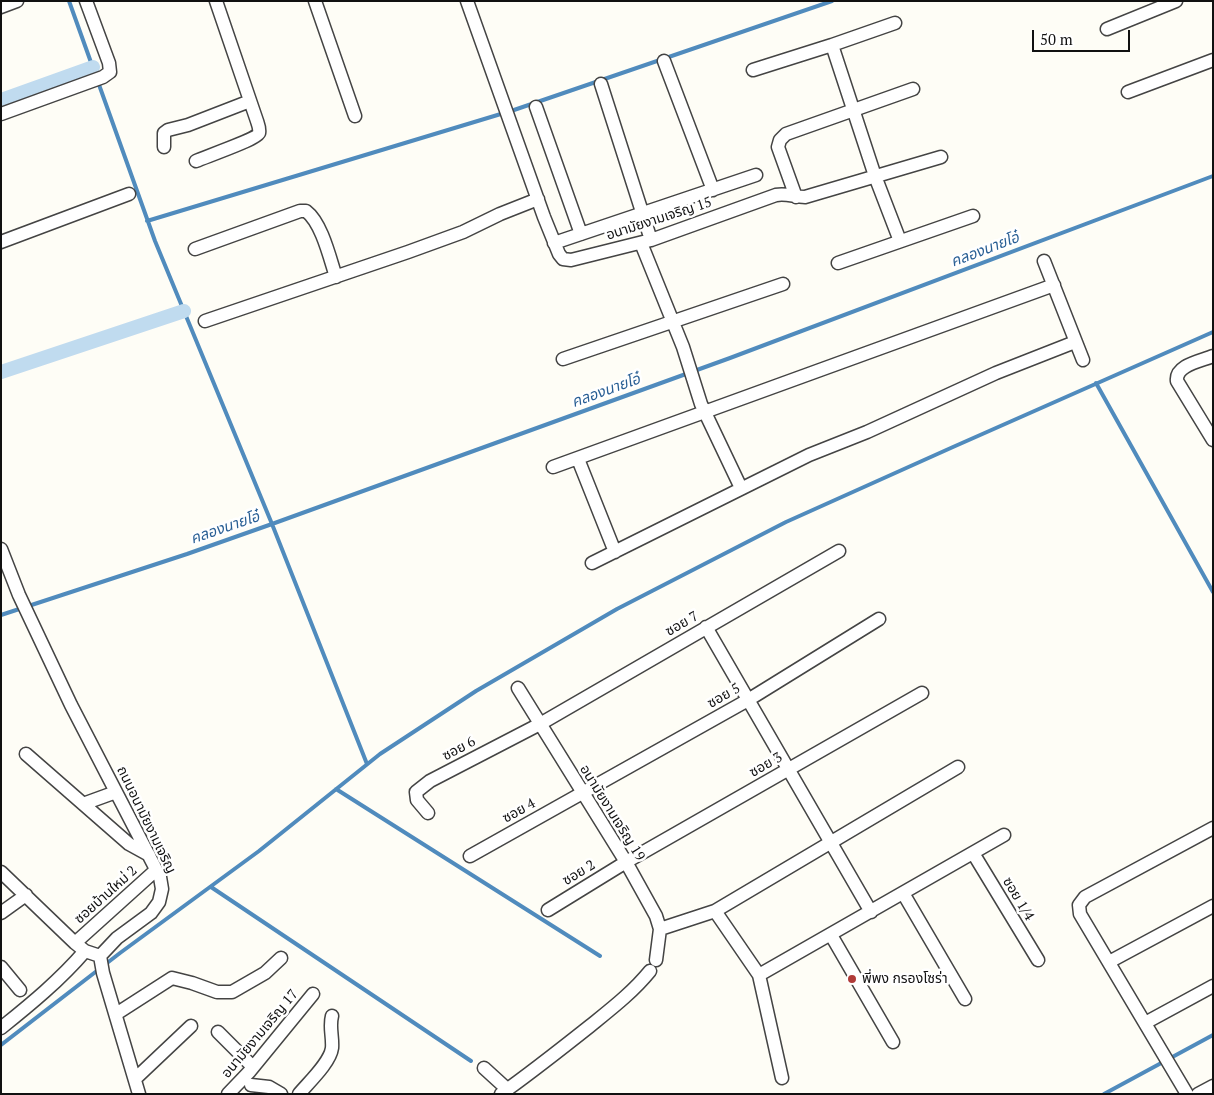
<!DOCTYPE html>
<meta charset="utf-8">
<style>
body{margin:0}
#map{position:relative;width:1214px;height:1095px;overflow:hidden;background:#fefdf6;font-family:"PT Serif",serif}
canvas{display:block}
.frame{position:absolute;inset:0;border:2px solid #111;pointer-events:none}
.scale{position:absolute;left:1032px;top:30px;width:98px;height:22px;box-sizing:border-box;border:2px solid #111;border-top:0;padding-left:6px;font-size:15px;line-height:18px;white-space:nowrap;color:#111;-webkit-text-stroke:4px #fff;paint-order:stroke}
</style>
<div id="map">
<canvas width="1214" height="1095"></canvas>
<div class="frame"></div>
<div class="scale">50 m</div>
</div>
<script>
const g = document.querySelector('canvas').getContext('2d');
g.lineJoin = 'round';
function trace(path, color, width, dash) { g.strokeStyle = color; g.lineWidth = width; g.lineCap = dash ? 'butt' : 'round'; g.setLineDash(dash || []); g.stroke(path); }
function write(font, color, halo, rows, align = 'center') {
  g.font = font + ' "PT Serif","Noto Sans Thai",serif'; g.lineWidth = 5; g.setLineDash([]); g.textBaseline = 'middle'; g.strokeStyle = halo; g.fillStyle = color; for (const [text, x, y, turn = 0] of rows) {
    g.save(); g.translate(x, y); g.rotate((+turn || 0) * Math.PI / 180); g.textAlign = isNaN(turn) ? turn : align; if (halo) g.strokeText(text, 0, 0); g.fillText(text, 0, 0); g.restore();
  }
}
const stream = new Path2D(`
 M69,1L155,241L272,524L367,764
 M147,221L514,110L832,1
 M1096,383L1213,592
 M1,615L187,554L272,524L730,358L1213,176
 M336,789L600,956
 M211,887L471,1061
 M1,1045L120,953L259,851L380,754L476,691L617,609L786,522L953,447L1213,332
 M1104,1094L1213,1035`);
const canal = new Path2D(`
 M1,100L93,67
 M1,372L184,311`);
const minor = new Path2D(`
 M315,1L355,116
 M467,1L544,217L559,254L563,259L571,260L651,240L776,195C787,193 794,197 805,197L941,157
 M1,7L17,1
 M1107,29L1176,1
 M832,45L875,176L900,241
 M664,61L713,190
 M753,70L832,45L895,23
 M601,84L651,240
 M1128,92L1213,60
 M536,107L581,234
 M1,114L103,77L110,72L109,63L86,1
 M164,147V133L168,130L188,125L250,101
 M196,161C205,157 257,139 259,133C260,129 258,124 257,121L216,1
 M796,197L778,147L780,140L786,134L913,89
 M1,242L129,194
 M554,243L756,175
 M641,243L683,347L701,404L741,488
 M195,249L300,211H306C322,223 330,259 336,277
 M1044,261L1083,360
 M838,263L973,216
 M205,321L408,252L463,232L500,214L538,199
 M1213,356C1201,361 1175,365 1177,381L1213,440
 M563,359L783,284
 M578,459L615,552
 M553,467L1054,285
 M1,549L19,595L71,705L160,877L162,889L159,902L151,913L117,938L100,956L103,973L139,1094
 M592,563L809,455L867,432L996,373L1075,342
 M706,627L871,912
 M518,688L626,862L656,916L660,929L656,960
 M26,754L129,844L149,855
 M83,804L116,792
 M428,813L417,800L416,792L430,781L540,724L839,551
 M973,853L1038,960
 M470,856L748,700L879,619
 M1,872L75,943L85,951L100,956
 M903,893L965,999
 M548,910L626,862L922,693
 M715,911L759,975L782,1078
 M1,913L26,895
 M660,929L715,911L958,767
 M831,935L893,1042
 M75,943L156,870
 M1109,962L1213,906
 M1,967L20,990
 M759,975L1004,835
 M116,1014L172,978L192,983L217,992H232L265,973L281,958
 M1145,1023L1213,986
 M1,1028C31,1004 60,980 85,951
 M218,1032L253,1067
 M484,1068L507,1089
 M135,1079L191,1026
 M251,1085L269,1087L281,1094
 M228,1094L250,1071L313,994
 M299,1094C308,1083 330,1063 332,1048C333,1037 329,1027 332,1016
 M501,1094C532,1072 561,1049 590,1026C611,1009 633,992 650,971
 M1187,1094L1080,914L1079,905L1085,897L1213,828
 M1198,1094L1213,1086`);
const markers = [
 [852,979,5,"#b03b39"]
];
const streetNames = [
 ["อนามัยงามเจริญ 15",659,219,-18],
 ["ซอย 7",682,624,-30],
 ["ซอย 5",724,696,-30],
 ["ซอย 6",459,749,-28],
 ["ซอย 3",766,765,-30],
 ["ซอย 4",519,811,-29],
 ["อนามัยงามเจริญ 19",612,813,58],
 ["ถนนอนามัยงามเจริญ",146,820,64],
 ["ซอย 2",579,873,-31],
 ["ซอยบ้านใหม่ 2",106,895,-42],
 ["ซอย 1/4",1018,899,59],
 ["อนามัยงามเจริญ 17",260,1034,-50]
];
const poiNames = [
 ["พี่พง กรองโซร่า",862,979]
];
const waterNames = [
 ["คลองนายโอ๋",985,250,-21],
 ["คลองนายโอ๋",606,391,-20],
 ["คลองนายโอ๋",225,528,-19]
];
trace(stream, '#508bbd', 4);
trace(canal, '#c0dbef', 14);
trace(minor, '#444', 15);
trace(minor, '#fff', 12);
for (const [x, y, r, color] of markers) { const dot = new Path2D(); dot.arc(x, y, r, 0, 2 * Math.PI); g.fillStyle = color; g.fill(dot); trace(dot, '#fff', 2); }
write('14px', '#111', '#fff', streetNames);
write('14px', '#111', '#fff', poiNames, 'left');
write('italic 15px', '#285e94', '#fff', waterNames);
</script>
